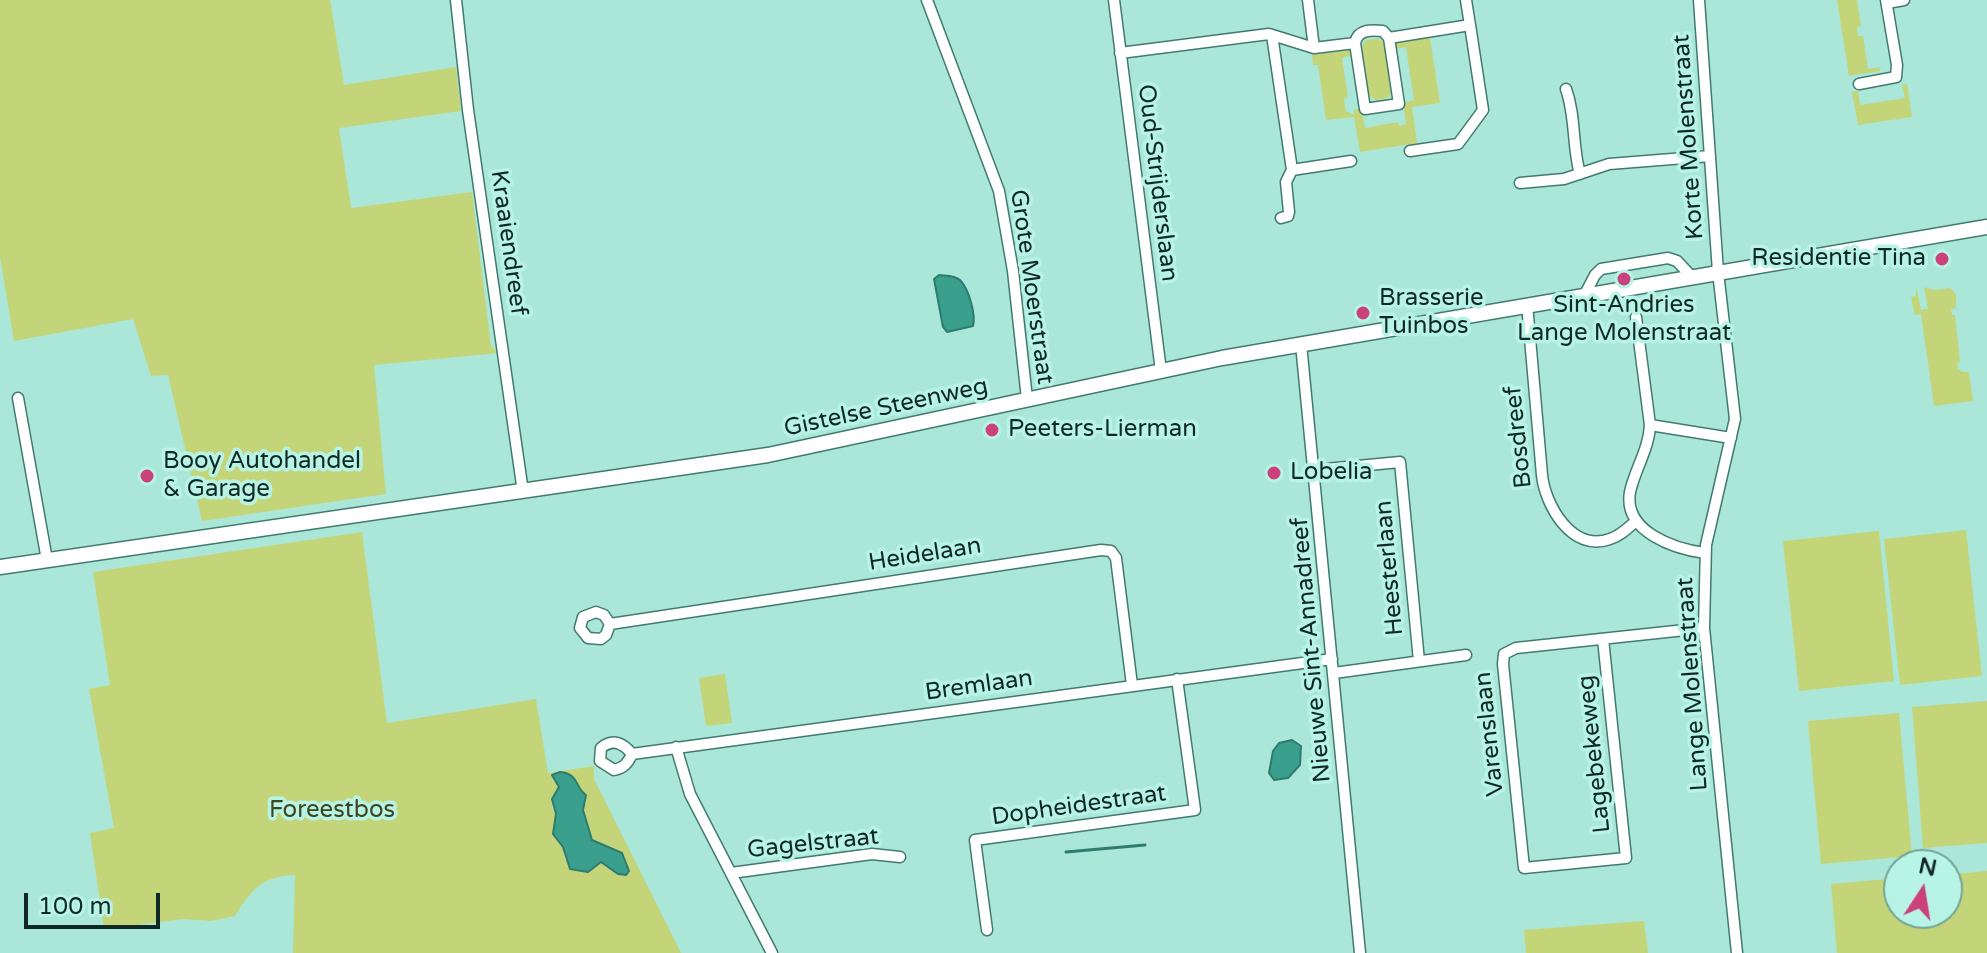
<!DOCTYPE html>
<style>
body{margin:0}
#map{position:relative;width:1987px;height:953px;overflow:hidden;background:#abe7d8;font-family:"Varela Round",sans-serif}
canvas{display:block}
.north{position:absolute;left:1883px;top:849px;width:80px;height:80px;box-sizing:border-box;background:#b8f4e6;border:2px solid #75a398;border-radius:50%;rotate:12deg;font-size:22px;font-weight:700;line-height:32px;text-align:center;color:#112924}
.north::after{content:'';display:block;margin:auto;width:28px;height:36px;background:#ca417b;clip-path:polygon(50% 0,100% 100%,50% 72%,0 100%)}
.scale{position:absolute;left:24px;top:893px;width:136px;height:36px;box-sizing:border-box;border:4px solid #112924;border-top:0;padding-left:10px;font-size:24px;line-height:28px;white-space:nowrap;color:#112924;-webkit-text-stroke:6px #b8f4e6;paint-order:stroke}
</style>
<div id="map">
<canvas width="1987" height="953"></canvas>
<div class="north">N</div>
<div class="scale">100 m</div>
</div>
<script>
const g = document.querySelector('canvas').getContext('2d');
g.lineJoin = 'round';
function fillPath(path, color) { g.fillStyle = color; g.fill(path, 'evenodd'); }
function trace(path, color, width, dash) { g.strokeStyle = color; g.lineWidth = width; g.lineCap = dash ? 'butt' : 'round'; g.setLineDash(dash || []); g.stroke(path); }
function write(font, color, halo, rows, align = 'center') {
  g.font = font + ' "Varela Round",sans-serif'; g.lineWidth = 7; g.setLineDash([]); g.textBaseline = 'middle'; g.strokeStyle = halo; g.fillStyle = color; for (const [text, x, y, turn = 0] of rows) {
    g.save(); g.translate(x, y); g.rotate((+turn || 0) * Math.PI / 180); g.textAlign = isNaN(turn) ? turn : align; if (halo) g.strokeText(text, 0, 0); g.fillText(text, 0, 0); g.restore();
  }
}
const green = new Path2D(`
 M0,0H330L344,85L456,67L461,111L339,128L351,208L472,192L491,346L498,353L374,365L386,494L202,521L168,375L151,376L133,319L14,341L0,257Z
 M1837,0H1857L1861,26L1857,27L1858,36H1863L1868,69L1880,67V71L1849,76Z
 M1378,38L1384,43L1391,93L1388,98L1375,100L1369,95L1362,46L1366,40Z
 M1430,38L1440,103L1412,107L1417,143L1360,152L1354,117L1326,120L1318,65H1313L1312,55L1352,50L1353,55L1342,58L1348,97L1344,99L1346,111L1354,115V110L1362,109L1365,128L1398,122L1399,126L1406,124L1403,103L1414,100L1406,47L1394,49L1393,43Z
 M1902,84H1907L1912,117L1858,125L1852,92L1858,91L1860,105L1905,98Z
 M1916,285L1921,310L1928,309L1924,287L1936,290L1950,288L1956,294V308L1951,309L1952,315H1955L1960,362L1957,363L1958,369L1962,372H1969L1973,401L1934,406L1921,314L1915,315L1911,297L1916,296Z
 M1966,530L1982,676L1900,685L1884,539Z
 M1879,531L1894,681L1799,691L1783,541Z
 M362,532L387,723L536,699L548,773L594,766V779L681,953H293L295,875C262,876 251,890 235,916L211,921L184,919L104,929L90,833L114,828L89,689L110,685L93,572ZM574,777L586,803L583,810L593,840L614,848L626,874H618L601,862L588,872L565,859L563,847L553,834L556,814L552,808L559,786L553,780Z
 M725,674L732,723L706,726L699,678Z
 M1987,701V843L1923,848L1912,707Z
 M1899,713L1912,856L1821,864L1808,721Z
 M1987,871V953H1837L1831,884L1899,878V913H1947V875Z
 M1644,921L1648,953H1526L1524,930Z`);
const water = new Path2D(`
 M939,275C946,276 954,275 960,280C969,289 976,315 973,326L947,332L943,327L934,279Z
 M1292,740L1301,746L1300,765L1288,778L1274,780L1269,773L1273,751L1279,743Z
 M560,772C580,774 574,787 586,795L583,810L592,840L622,853L629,871L626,875L618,874L601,862L588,872L570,869L563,847L553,834L556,814L552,799L559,787L552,775Z`);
const stream = new Path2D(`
 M1066,852L1145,845`);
const minor = new Path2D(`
 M456,0L468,110L523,492
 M927,0L999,191L1013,271L1027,399
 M1114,0L1161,371
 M1308,0L1314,48
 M1699,0L1718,272L1735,419L1706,545L1704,628L1737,953
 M1887,3L1904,0
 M1272,35L1292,170L1286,182L1289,212L1288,216L1281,218
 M1355,43L1365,109L1399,104L1389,38
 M1120,53L1269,34L1314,48L1355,43C1358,29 1371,30 1383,31L1389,38L1470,25L1466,0
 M1859,84L1896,77L1897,65L1886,0
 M1566,89C1576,117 1572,146 1580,174
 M1410,151L1458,144L1483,110L1470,25
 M1292,170L1351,161
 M1520,183L1564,179L1609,164L1710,156
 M1585,294L1595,275L1601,269L1668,258L1677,261L1691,276
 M1527,304L1542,475C1545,505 1572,553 1610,539C1620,536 1628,528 1636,521
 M1636,317L1650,425C1649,449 1635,469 1630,492C1623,532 1675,549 1705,553
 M1301,344L1360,953
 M18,398L47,560
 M1650,425L1731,438
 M1315,470L1400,462L1419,661
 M610,624L606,635L601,639L588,638L580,628L583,617L596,612L604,615L610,624L1101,550L1111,551L1116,558L1132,685
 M1603,639L1626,858L1524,868L1503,664L1504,654L1516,648L1704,628
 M1334,673L1466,655
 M676,747L690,794L772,953
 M632,754C628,763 624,768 614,770L600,761L601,748C613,738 623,743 632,754L1332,659
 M731,873L872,854L900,857
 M987,930L975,840L1195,810L1177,679`);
const secondary = new Path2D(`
 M0,567L768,455L1222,358L1987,227`);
const markers = [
 [1942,259,8,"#ca417b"],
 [1624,279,8,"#ca417b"],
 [1363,313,8,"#ca417b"],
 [992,430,8,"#ca417b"],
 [1274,473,8,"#ca417b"],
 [147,476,8,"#ca417b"]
];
const streetNames = [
 ["Korte Molenstraat",1689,137,-94],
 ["Oud-Strijderslaan",1157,183,83],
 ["Kraaiendreef",508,243,82],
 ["Grote Moerstraat",1031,287,82],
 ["Gistelse Steenweg",886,408,-12],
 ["Bosdreef",1519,437,-96],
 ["Heidelaan",925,555,-9],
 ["Heesterlaan",1390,568,-95],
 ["Nieuwe Sint-Annadreef",1312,650,-95],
 ["Lange Molenstraat",1693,684,-94],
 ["Bremlaan",979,686,-8],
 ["Varenslaan",1490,734,-96],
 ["Lagebekeweg",1595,754,-96],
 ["Dopheidestraat",1079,806,-8],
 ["Gagelstraat",813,844,-6]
];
const poiNames = [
 ["Residentie Tina",1926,259,"right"],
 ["Brasserie",1379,299],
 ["Tuinbos",1379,327],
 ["Sint-Andries",1624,306,"center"],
 ["Lange Molenstraat",1624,334,"center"],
 ["Peeters-Lierman",1008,430],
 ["Booy Autohandel",163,462],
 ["& Garage",163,490],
 ["Lobelia",1290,473]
];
const parkNames = [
 ["Foreestbos",332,811]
];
fillPath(green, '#c3d578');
fillPath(water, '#3a9f8c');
trace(water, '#2e7c6d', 2);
trace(stream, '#2e7c6d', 3);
trace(minor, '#417b6f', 13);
trace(secondary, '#417b6f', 17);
trace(minor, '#fff', 10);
trace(secondary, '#fff', 14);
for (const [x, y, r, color] of markers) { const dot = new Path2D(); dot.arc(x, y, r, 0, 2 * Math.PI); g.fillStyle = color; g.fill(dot); trace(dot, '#b8f4e6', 3); }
write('24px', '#112924', '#b8f4e6', streetNames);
write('24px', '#112924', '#b8f4e6', poiNames, 'left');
write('24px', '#3e451e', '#b8f4e6', parkNames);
</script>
